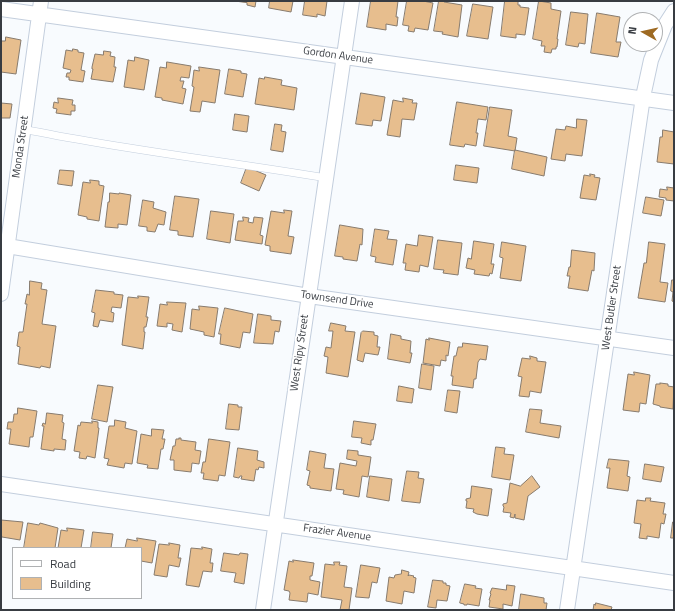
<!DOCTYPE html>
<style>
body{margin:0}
#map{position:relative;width:675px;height:611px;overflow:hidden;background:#f8fbfe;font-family:"Titillium Web",sans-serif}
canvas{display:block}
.frame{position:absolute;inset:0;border:2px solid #383c42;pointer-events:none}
.legend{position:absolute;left:12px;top:547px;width:130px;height:52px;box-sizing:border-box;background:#fff;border:1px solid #afb1b3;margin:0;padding:5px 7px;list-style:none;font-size:12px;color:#383c42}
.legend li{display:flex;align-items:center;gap:8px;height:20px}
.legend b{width:20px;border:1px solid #afb1b3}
.north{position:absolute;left:623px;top:12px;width:40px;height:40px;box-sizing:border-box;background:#fff;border:1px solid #afb1b3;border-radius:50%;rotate:278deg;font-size:11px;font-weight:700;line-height:16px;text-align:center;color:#383c42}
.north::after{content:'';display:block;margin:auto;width:14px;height:18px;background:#9e6a22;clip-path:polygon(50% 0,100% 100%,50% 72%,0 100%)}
</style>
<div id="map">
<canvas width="675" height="611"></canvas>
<div class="frame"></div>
<ul class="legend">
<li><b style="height:5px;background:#fff"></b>Road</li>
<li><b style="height:11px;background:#e7be8e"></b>Building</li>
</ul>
<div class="north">N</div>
</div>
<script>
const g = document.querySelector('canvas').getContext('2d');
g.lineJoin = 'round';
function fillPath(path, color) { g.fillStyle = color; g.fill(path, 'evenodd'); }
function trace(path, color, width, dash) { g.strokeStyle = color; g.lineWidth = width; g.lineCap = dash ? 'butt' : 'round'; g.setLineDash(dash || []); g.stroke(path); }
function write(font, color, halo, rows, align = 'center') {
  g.font = font + ' "Titillium Web",sans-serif'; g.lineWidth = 4; g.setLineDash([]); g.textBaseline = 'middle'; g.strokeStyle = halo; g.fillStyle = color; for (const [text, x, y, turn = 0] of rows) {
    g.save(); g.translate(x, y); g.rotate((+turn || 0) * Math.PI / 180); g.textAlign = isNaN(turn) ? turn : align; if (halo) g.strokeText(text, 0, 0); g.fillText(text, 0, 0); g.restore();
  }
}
const building = new Path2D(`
 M235,1H256L255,7L247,5V3Z
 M270,1H293L291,12L269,8Z
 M305,1H327L325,16L317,14V17L303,15Z
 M371,1H398L396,17H398L397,26L386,24V30L367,27Z
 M407,1H423L433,3L428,30L415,28L414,32L408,31L409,26L403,25Z
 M439,1H444V2L462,5L458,37L442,34L443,32L434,31Z
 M505,1H518V5H520V7L529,8L525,35L516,34V38L501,36Z
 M539,1L551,3V9L561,11L557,39H558L557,47H556V49H552L551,53L544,52L545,46H541L542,41L533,39Z
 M473,4L493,7L488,39L467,36Z
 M571,12L588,14L585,44L579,43L578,47L566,45Z
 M597,13L620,17L616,42H621L618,57L591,53Z
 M6,37L21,40L16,74L1,72V41H5Z
 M73,49L78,50V52L84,53L81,70L85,71L83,82L69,80V77H66L67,73H70L71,70L63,68L66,50L72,51Z
 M104,51L111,52L110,56L115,57L114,67H116L113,82L91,79L93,69H92V67L95,54L103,55Z
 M135,57L149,60L144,90L124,87L128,60L134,61Z
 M167,62L191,66L189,78L181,77L180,81H184L182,88L186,89L183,104L162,100V98L155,97L160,67L166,68Z
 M199,67L220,70L215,103L202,101L200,112L190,111L194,87L192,86L194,70L199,71Z
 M229,69L241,71V73L247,74L243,97L225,94Z
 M265,77L282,80L281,85L297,88L294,110L255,104L259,78L264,79Z
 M361,93L385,97L381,121L373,120L372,126L356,124Z
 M58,98L73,100L72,105H75V111H71V115L56,113L57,109L53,108L54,102L58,103Z
 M403,98L413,100L412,103H417L414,120L402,119L400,137L387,135L393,100L403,102Z
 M457,102L488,107L486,120L478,119L476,133H478L476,146L465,144L464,147L450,145Z
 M1,103L12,104L10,118H1Z
 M490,107L512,110L508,136L517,138L515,151L484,146Z
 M235,114L249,116L247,132L233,130Z
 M577,119L587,120L582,156L566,154L565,161L551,159L556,129L565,130L566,126L576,128Z
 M275,124L282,125L281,131L286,132L283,152L271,150Z
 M663,130L674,132V164L657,162L660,137H662Z
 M515,150L547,157L544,176L512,169Z
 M456,165L479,168L477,183L454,180Z
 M247,167L266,175L259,191L241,183Z
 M60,170L74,171L72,186L58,184Z
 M590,174L595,175L594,177L600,178L596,200L580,198L584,175L590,176Z
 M90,180L99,181V185L104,186L99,221L87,219V217L78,215L83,182L90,183Z
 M667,187L674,188V201L666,200V198L659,197L660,189L667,190Z
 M110,193L119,194V193L131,195L127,225L118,224V228L105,227L108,202H109Z
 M175,196L199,199L193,237L178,235V231L170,230Z
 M646,197L664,200L661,216L643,213Z
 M143,200L154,202L153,208L166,212L164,225L158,224L155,232L147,231V227L139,226Z
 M284,210L292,211L288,236L294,237L291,254L270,251V246L265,245L271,211L284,213Z
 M211,211L234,214L230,243L207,239Z
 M243,217L249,218L248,222L253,223L254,217L263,218L260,235L263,236L262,244L235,240L238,221H243Z
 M340,225L363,229L362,245L360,244L357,261L343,259V257L335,256Z
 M375,229L389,231L387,239L397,240L393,265L375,262L376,257L371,256Z
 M419,235L433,237L428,267L420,265L419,272L405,270L406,263H403L406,244L417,246Z
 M438,240L462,243L458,275L443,273L444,270L434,269Z
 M474,241L494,244L491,264H494L492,274L490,273L489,276L474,274L475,270L466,268L468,258L471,259Z
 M502,242L526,246L521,281L500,278L503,258L500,257Z
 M649,242L665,244L660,282L668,283L665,302L638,298L644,263H646Z
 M572,250L595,253L594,271L592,270L588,291L568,288L570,276H567L569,267H570Z
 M672,280H674V302L672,301L673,292L671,291Z
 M30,281L42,283L41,289L47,290L42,324L56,326L50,368L41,366L40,368L18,364L20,347L17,346L19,332H23L27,304H25L27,294L29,295Z
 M96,290L114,292V294L123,295L121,308L112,307L111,312L114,313L113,322L100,320L98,327L93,326L95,313L92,312Z
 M138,296L149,297L146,317H148L146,327H144V332H145L143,349L122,345L128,297L138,298Z
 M167,302L186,303L182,332L172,330L173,324L167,323V327L157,326L160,304L167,305Z
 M199,306L218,308L214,337L204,335V332L190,329L192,309L199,310Z
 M225,308L253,314L250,333L243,332L240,348L220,344L221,334H219Z
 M258,314L271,316V320L281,321L279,332L275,331L273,344L254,343Z
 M331,323L346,326L345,331L355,332L348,377L326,373L328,357L324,356L326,347L331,348L333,331H329Z
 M363,331L374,332V335L378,336L377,347H380L378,355L365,353L363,362L357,360L361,333Z
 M391,334L401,336V339L411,341L410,353H412L410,363L388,359Z
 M429,338L450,342L448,356L446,355V361L441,360L440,366L423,363L426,339L429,340Z
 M463,343L488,346L486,360L480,359L478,362L476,379H474L473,388L452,385L453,376H451L454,356H456L458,347H462Z
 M530,356L537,358V361L546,362L541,393L530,391L529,397L519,396L522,377L518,376L522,358L530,359Z
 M422,364L434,366L431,390L419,388Z
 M634,372L650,375L646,404L640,403L639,412L623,410L628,374L634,375Z
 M660,383L668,384V386L674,387V385L673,409L660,407V406L653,404L656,384H660Z
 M98,385L113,387L107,422L92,419Z
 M399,386L414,389L412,403L397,401Z
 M448,390L460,391L457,413L445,411Z
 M229,404L238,405V407H242L239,430L226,429Z
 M18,408L37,411L33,437H30L29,447L9,444L11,429H7L8,422H13L14,414H17Z
 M530,409L542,410L540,423L561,426L559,438L526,432Z
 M47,413L63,415L62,422L64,423L62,439L66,440L65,450L54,449V451L41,449L44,426H42L43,423L45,424Z
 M115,420L126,422L125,428L137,431L132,464L125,463L124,468L107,465L109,459L104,458L109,426H114Z
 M92,421L98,422V428H99L95,458L87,456L86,459L79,458L80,452L74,451L78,425L80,426L81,422L92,423Z
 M354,421L376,424L373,440H371V445L361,443L362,438L352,437Z
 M152,429L164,430L162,439H165L163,449H161L158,469L147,468L148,465L137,463L141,434L151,436Z
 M179,438H181V440L196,442L195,450L201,451L199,464L192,463L191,472L174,470V460H170L173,446H175L176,439H179Z
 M209,439L230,442L225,476L219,475L218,481L203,479L204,473H201L203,462H205Z
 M496,447L505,448L504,454L514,455L510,480L492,477Z
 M238,448L258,451L257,460L264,462V468L259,467L258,470L256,469L254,481L241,479L242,476H240L239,478L234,477Z
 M348,450L358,451V455L371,457L368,477L362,476L359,497L343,494L344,490L336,489L340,463L356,466L357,461L347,459Z
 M310,451L326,454L324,468L334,469L331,491L310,488V486L307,485L310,471L307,470Z
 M609,459L629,461L627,476L630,477L628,491L607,488L610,468H607Z
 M645,464L664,467L661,482L643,479Z
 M407,471L419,472L418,478L424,479L420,503L402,501Z
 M370,476L392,479L389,501L367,497Z
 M532,476L540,487L528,496L524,520L515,518V514L514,518L510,517L511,513L503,512L504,507L503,506V504L507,503L510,483L520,486Z
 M472,486L492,489L488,516L477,514L473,512L474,509L466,508L467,501H466V499L470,498Z
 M646,498H651L650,501L665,503L663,514H666L664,524L661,523L659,538L647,536V539L639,538L641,524L634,523L637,500L645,501Z
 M1,520L23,522L20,540L2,537Z
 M673,522H674V538H671Z
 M28,523L39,525L40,523L58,528L55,548H24Z
 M67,528L84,530L81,548H58L61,530L67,531Z
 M93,532L113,534L111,548H91Z
 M137,538L156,541L152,563L141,561V548H125L127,539L137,541Z
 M169,543L180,545L178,558H181L179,567L169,565L167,577L154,575L159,544L169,545Z
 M202,547L212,549L210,563H213L212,572L203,571L199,587L186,585L191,548L202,549Z
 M224,553L239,555L240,553L248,554L244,584L234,582L236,573L221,571Z
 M293,560L314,563L312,576H310V580L320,582L318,595L308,593L307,602L289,600L290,593L289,591L284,590L289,561L293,562Z
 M334,562H340L339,565L347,566L344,587L352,588L349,610H340L342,600L321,597L325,564L334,565Z
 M361,565L380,568L377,583L372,582L369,598L356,597Z
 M402,570L409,572L408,576L409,575L414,576L413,577L416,578L414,593L404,591L402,604L386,601L389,577L394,578L395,575L401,574Z
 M433,580L443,581V583H446V585L450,586L447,601L437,600L436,608L428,607Z
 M465,584L476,586L475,588L482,589L479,606L467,604V605H464V604L460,603Z
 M507,585L515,586L512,606L503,604V609L489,607L490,600H489L491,594L490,593L492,588L506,590Z
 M521,594L544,598V603H547L546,610H519Z
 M596,603L612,607L611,610H593L594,604L595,605Z`);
const service = new Path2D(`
 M23,129C124,150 225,161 326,178`);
const minor = new Path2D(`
 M1,9L674,103
 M1,245L309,296L674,348
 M1,294L41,1
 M1,484L674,583
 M263,610L352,1
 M567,610L643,97L651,60L665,25L674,11`);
const streetNames = [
 ["Gordon Avenue",338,56,8],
 ["Monda Street",21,147,-82],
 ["Townsend Drive",337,300,8],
 ["West Butler Street",612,308,-82],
 ["West Ripy Street",300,353,-82],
 ["Frazier Avenue",337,533,8]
];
fillPath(building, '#e7be8e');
trace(building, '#877b6e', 1);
trace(service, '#c3cedd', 8);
trace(minor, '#c3cedd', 16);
trace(service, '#fff', 7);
trace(minor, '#fff', 14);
write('11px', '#383c42', '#fff', streetNames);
</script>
